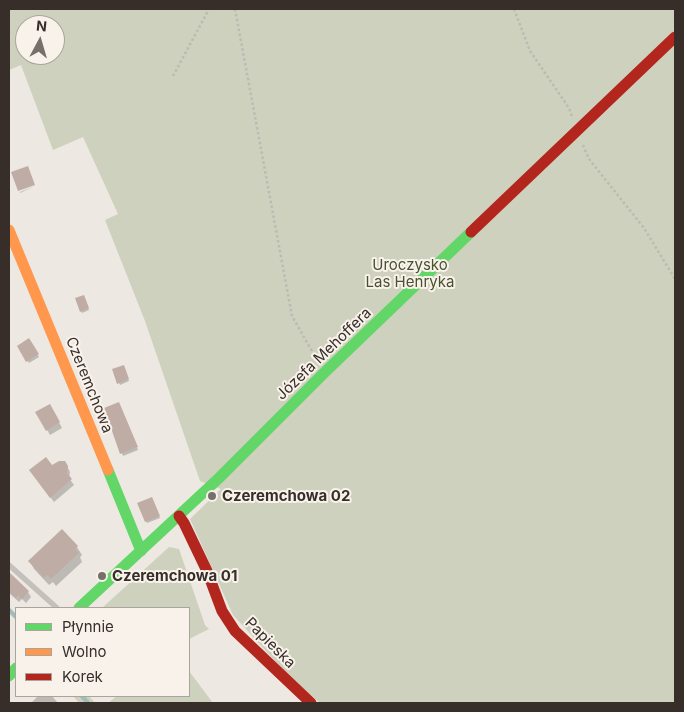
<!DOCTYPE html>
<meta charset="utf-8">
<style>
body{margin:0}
#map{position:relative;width:684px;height:712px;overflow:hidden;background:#ede8e2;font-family:Inter,sans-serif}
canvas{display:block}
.frame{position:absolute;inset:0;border:10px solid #372e2a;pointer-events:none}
.legend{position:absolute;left:15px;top:607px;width:175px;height:90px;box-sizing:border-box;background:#f9f2eb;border:1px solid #aba49e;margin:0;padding:6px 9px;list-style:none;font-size:15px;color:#372e2a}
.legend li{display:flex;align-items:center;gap:10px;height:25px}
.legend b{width:25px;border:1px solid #aba49e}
.north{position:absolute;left:15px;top:15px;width:50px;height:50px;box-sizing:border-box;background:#f9f2eb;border:1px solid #aba49e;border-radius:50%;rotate:6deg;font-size:14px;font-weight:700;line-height:20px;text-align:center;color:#372e2a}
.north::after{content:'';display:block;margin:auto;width:18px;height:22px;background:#776f6a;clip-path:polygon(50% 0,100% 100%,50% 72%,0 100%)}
</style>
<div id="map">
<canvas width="684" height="712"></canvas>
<div class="frame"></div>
<ul class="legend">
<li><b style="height:6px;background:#63d668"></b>Płynnie</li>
<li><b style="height:6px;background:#ff974d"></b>Wolno</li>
<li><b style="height:6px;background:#b3261e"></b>Korek</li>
</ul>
<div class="north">N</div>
</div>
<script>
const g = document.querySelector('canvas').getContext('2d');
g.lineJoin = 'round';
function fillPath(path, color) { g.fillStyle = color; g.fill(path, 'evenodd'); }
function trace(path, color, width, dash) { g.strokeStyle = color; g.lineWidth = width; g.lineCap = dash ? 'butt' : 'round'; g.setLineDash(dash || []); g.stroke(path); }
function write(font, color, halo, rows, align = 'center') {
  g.font = font + ' Inter,sans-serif'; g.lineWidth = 4; g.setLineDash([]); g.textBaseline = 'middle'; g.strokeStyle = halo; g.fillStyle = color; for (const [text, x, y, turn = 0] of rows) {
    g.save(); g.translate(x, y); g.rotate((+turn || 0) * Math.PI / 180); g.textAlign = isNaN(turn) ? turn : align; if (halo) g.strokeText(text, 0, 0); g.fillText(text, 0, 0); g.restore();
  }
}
const green = new Path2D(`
 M9,9H675V703H320L286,673L233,615L190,519L221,489L200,481L145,321L105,220L118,214L83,137L53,150L21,65L9,70ZM25,25H55V55H25Z
 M169,547L179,549L205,625L209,629L189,639V608H102Z
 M189,671L213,703H108L117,696H189Z
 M73,696H89L95,703H79Z`);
const shadow = new Path2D(`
 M35,186L20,193V192Z
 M85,298L89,310L82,313L81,311Z
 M29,340L39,357L29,363L18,346Z
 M124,369L129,381L120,385L119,383Z
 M50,405L62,428L50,435L37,412Z
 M120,405L138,450L123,456L106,409Z
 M67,466L70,472L69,478L74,485L54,502L34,475L52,467Z
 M153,500L160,518L147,523L146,521Z
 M62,530L77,547L82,555L80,557L82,562L56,586L53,582L49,585L34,569L30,561Z
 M11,576L28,592L31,597L26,603L22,599L19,602L9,593V578Z
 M38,696H52L58,703H33L32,702Z`);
const stream = new Path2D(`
 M9,610L16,617
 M82,696L88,703`);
const building = new Path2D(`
 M28,166L35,185L18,191L11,172Z
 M84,295L89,308L80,312L75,298Z
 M29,338L39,354L26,362L17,346Z
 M124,365L129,379L117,384L112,369Z
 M119,402L138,447L120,454L104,408Z
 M50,404L60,422L46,431L35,412Z
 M46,457L52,465L59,461H65L68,466L67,473L72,479L50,498L29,470Z
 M152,497L160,516L145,522L137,503Z
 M62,529L78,546L75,549L79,553L51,579L47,575L44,578L28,561Z
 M9,572L29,591L22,599L18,595L16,598L9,592Z`);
const path = new Path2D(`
 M235,9L292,316L317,360
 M514,9L530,51L569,108L572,116
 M173,76L209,9
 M583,145L589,159L644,228L675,279`);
const lane = new Path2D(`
 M9,565L57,608`);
const fast = new Path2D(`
 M108,470L141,551
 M79,608L219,478L324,373L471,232
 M9,676L16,668`);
const slow = new Path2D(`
 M9,230L108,470`);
const jam = new Path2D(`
 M471,232L675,37
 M179,516L184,523L207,571L222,611L235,631L311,703`);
const markers = [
 [212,496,5,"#776f6a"],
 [102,576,5,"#776f6a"]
];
const parkNames = [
 ["Uroczysko",410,265],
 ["Las Henryka",410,282]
];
const streetNames = [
 ["Józefa Mehoffera",324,354,-44],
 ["Czeremchowa",89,385,68],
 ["Papieska",270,643,45]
];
const poiNames = [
 ["Czeremchowa 02",222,496],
 ["Czeremchowa 01",112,576]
];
fillPath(green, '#ced1bd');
fillPath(shadow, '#0003');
trace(stream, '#a0bdbc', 4.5);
fillPath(building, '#bfada5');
trace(path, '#bfb9b4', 2.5, [2.5, 2.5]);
trace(lane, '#c6c0bc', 5.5);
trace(fast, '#63d668', 11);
trace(slow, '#ff974d', 11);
trace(jam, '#b3261e', 11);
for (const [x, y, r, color] of markers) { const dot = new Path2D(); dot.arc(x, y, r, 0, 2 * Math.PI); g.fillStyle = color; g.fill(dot); trace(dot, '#f9f2eb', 2); }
write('15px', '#46532f', '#f9f2eb', parkNames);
write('15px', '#372e2a', '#f9f2eb', streetNames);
write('bold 15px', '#372e2a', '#f9f2eb', poiNames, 'left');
</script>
